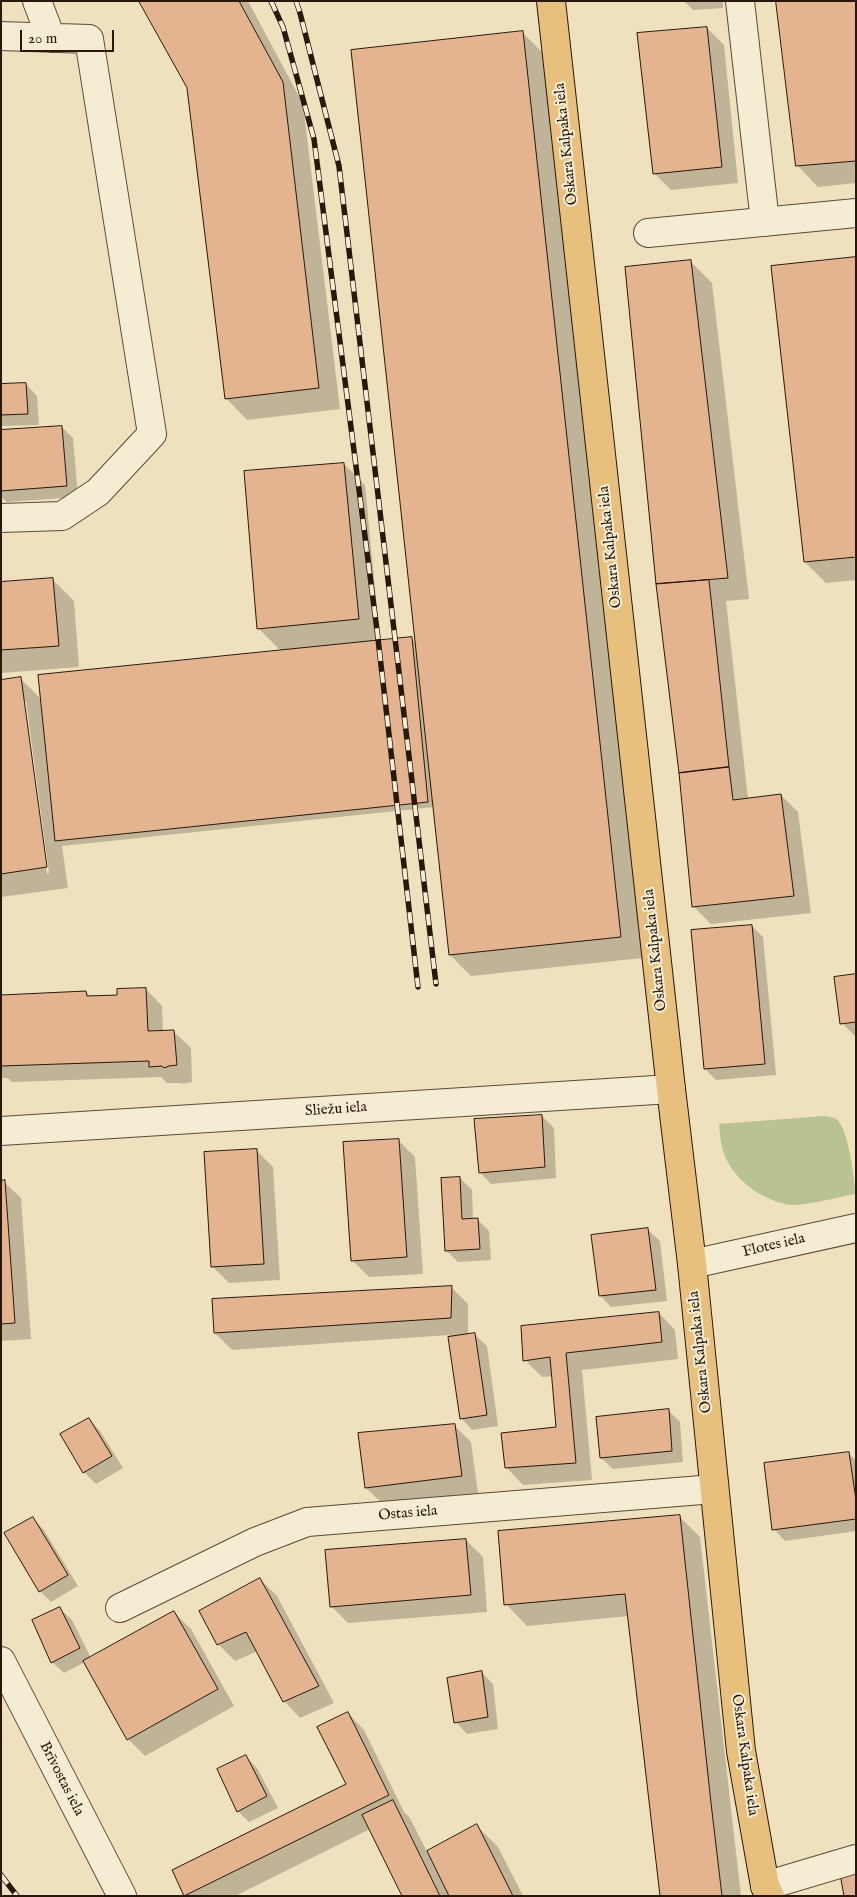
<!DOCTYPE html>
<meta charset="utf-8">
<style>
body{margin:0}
#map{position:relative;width:857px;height:1897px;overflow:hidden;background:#efe1bd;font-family:"IM FELL English",serif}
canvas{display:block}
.frame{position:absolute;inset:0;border:2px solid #2a170c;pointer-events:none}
.scale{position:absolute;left:20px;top:30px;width:94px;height:22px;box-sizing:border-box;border:2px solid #2a170c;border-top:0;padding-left:6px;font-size:15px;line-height:18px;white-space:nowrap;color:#2a170c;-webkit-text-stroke:4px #f5ecd4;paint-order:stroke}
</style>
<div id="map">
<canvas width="857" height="1897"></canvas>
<div class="frame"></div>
<div class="scale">20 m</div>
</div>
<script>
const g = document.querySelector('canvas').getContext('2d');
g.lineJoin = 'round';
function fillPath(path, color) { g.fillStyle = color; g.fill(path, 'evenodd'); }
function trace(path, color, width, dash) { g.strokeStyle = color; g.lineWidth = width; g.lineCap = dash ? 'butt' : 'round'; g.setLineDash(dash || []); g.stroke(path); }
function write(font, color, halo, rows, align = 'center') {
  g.font = font + ' "IM FELL English",serif'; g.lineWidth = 4; g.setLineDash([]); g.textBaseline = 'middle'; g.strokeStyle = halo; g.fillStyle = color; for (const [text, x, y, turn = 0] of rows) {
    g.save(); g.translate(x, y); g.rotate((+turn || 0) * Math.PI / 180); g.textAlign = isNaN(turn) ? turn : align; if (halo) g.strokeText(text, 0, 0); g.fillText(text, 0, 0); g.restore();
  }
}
const green = new Path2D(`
 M824,1116C828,1117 833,1117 836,1119C848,1126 855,1180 855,1194C840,1197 804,1206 791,1205C762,1201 732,1179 723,1151C720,1142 720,1133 719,1124Z`);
const shadow = new Path2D(`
 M141,1H248L303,104L340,409L247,420L226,398L188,88Z
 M684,1H723V8L693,10Z
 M856,1V183L818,187L797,165Z
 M707,28L724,45L738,183L671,190L654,173Z
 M523,33L544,54L642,958L471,976L450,955L434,807L62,846L68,888L1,897V681L21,679L41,699L281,651L259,629L344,464L365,485L380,641L411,638L416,643ZM23,701H26L49,873L47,874Z
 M856,258V580L826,583L805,562Z
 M690,261L712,283L749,599L726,601L748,799L781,795L798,812L811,913L711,924L694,907L680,773L657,584Z
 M26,384L37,396L39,425L1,426V385Z
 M62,427L73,438L78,497L7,502L1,497V432Z
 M53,580L74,601L79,667L1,673V584Z
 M752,926L763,937L776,1075L716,1080L705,1069Z
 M856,976V1037L842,1023Z
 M146,989L162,1006L163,1032H174L191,1048L192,1082L182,1084L180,1083H167L161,1077L12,1082L8,1078H1V997L86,992L91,997L119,996Z
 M542,1116L554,1128L556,1178L491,1184L480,1172Z
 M398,1140L415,1157L423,1274L369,1277L352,1260Z
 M256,1150L273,1167L280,1280L229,1283L212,1266Z
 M460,1178L472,1190L473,1220H478L489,1231L491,1260L458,1262L446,1250Z
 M1,1182H4L21,1198L31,1339L1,1341Z
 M648,1230L660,1241L667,1301L611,1307L600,1295Z
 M451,1287L468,1304V1336L475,1335L487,1346L498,1426L472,1430L461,1418L449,1335L232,1350L215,1333Z
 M659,1313L675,1330L678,1359L582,1370L592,1480L523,1485L507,1468L558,1428L553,1376L542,1377L525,1360Z
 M669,1411L680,1422L683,1462L613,1469L601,1458L597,1418Z
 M89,1419L100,1431L123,1468L96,1484L84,1472L61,1434Z
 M454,1425L471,1442L478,1493L383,1504L366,1488Z
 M849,1454L856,1460V1531L785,1541L774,1529Z
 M679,1516L700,1537L741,1896H661L629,1616L527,1626L506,1604Z
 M33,1518L44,1530L78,1586L51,1602L40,1591Z
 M466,1540L483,1557L487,1612L348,1623L331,1606Z
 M260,1579L277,1596L334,1703L300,1718L284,1701L258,1651L235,1661L218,1644Z
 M60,1609L72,1620L91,1658L174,1612L191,1629L234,1706L145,1756L128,1739L85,1662L64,1673L52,1662Z
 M482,1673L493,1684L498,1729L467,1734L456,1722Z
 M348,1713L364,1730L404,1812L410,1818L427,1852L477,1826L498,1847L523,1896H403L370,1829L235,1896H186L173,1871L347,1785Z
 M246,1757L257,1768L278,1808L249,1822L238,1811Z`);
const building = new Path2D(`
 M139,1H239L283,82L319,388L225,399L187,88Z
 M776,1H856V161L796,166Z
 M707,27L722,167L653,174L637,33Z
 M523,31L621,937L449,955L351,50Z
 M856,257V557L804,562L771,266Z
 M691,260L728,578L656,584L625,267Z
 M26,383L28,414L1,415V384Z
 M62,426L67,486L1,491V430Z
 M344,463L359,619L257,629L244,471Z
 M53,578L59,646L1,650V582Z
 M709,580L729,767L679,773L656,584Z
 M412,637L428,802L55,841L38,675Z
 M21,677L47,867L1,874V680Z
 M729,767L733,800L781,794L794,896L692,907L679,773Z
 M752,925L765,1064L704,1069L691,930Z
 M856,974V1022L840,1024L834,977Z
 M146,988L148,1031L174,1030L177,1065L169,1066L164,1068L162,1066L149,1067V1061L1,1066V995L86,991L87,996L117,995V989Z
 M542,1115L545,1167L479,1173L474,1119Z
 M399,1139L407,1257L351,1261L343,1142Z
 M257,1149L264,1264L211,1267L204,1152Z
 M460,1177L462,1219L478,1218L480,1249L445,1251L441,1178Z
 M5,1180L15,1323L1,1324V1181Z
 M648,1228L656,1290L599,1296L591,1235Z
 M452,1286L451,1318L214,1333L212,1299Z
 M659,1312L662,1342L566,1353L576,1463L505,1468L501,1433L556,1427L550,1357L523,1361L521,1326Z
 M475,1333L487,1415L460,1419L448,1337Z
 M669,1409L672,1451L600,1458L596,1417Z
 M89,1418L112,1456L83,1473L60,1434Z
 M455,1424L462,1476L365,1488L358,1433Z
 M849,1452L856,1500V1519L772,1530L764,1463Z
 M680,1515L711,1803L722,1896H660L625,1594L504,1605L498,1531Z
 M33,1517L68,1575L39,1592L4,1533Z
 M466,1539L471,1595L330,1607L325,1550Z
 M260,1578L319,1686L283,1702L246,1632L217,1645L199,1611Z
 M60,1607L80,1648L51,1663L32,1620Z
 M174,1611L218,1689L127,1740L83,1661Z
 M482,1671L488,1717L454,1723L447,1678Z
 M348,1712L389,1795L184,1896L172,1870L346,1784L317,1727Z
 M246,1755L267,1796L237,1812L217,1769Z
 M393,1800L440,1896H402L362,1815Z
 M477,1824L513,1896H449L427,1851Z
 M856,1870V1896H844L840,1874Z`);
const minor = new Path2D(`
 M37,1L51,38
 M740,1L765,222
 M1,36L89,39L152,434L98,492L62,516L1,518
 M648,233L856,213
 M1,1131L671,1089
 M692,1264L856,1228
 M120,1608L255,1542L307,1522L714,1489
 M1,1661L122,1896
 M765,1886L856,1859`);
const major = new Path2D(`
 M551,1L671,1089L692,1264L741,1751L765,1886L770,1896`);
const rail = new Path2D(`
 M271,1L283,27L314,139L377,630L418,987
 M296,1L300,13L339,166L436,984
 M1,1875L17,1896`);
const streetNames = [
 ["Oskara Kalpaka iela",567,144,-96],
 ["Oskara Kalpaka iela",611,547,-96],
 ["Oskara Kalpaka iela",656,950,-96],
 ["Sliežu iela",336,1110,-4],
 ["Flotes iela",774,1246,-13],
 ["Oskara Kalpaka iela",701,1352,-96],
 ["Ostas iela",408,1514,-5],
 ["Oskara Kalpaka iela",744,1755,82],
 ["Brīvostas iela",61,1779,63]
];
fillPath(green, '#b9c391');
fillPath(shadow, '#0003');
fillPath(building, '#e4b390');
trace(building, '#2a170c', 1);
trace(minor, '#5b4a38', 30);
trace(major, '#2a170c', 30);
trace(minor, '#f5ecd4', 28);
trace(major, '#e8c07e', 28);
trace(rail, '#2a170c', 5.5);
trace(rail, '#f5ecd4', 4, [11]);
write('15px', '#2a170c', '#f5ecd4', streetNames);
</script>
